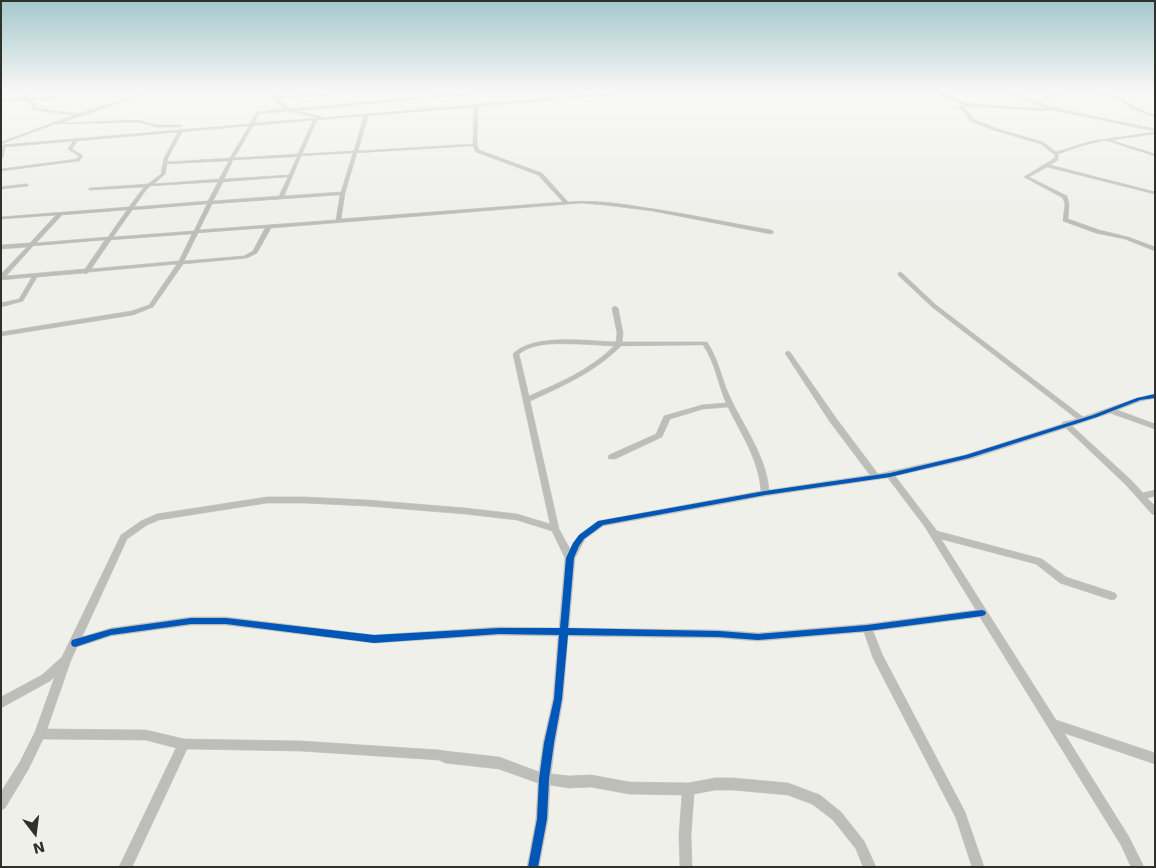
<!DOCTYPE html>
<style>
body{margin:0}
#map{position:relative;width:1156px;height:868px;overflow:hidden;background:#eff0ea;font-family:"DejaVu Sans",sans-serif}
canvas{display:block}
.frame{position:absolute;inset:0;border:2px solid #31312c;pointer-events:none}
.north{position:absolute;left:10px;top:808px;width:50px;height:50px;-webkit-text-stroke:4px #f1f4e6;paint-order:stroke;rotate:165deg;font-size:14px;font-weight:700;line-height:20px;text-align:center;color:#31312c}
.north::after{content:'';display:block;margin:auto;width:18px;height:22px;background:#31312c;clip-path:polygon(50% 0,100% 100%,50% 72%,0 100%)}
</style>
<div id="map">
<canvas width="1156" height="868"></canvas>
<div class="frame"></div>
<div class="north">N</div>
</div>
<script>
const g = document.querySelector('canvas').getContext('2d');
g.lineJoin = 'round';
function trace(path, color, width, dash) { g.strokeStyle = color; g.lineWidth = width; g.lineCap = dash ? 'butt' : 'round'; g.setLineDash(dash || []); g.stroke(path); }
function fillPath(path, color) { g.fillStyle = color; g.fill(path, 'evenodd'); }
const street = new Path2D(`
 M24,92H28V98L63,96L62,98L30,100L35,103L36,108L78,114L147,92H152L60,123L138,120L157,125H180L182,126L180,127H157L138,122L55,124L1,144V142L75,115L33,110L31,103L26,100L1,101V99L25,98Z
 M269,92H273L276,97L353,92L277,99L282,103L291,109L475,92H488L295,111L321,116V118L621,92H635L478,106L477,145L479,150L542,173L568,202C593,200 617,203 641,207C685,213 728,223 771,230L774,232L771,234L653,211L605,205L581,203L271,228L257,253L247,258L183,264L153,307L133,315L1,336V332L132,311L149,305L177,264L89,272L86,274L84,273L37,277L23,301L1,307V303L19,299L32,277L1,280V274L27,247L1,249V245L30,243L56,215L1,219V217L129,207L144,187L90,190L88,189L90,188L148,184L161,174L164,158L178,132L77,141L72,149L83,156L79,161L1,171V169L77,159L79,156L68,149L73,141L5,147L3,158L1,159V145L250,124L257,112L286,109L273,99ZM474,107L473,144L358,151L368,116ZM290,111L318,118L254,123L259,114ZM364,116L354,151L302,154L317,120ZM313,120L298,154L234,158L253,126ZM249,126L230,158L167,162L168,158L182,132ZM473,146L476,152L538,175L563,202L341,219L345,193L357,153ZM353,153L341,192L284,196L301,156ZM297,157L289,175L224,179L233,160ZM229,161L219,179L154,184L165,174L167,164ZM288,177L279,196L213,201L223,182ZM218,182L208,201L134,207L146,190L150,186ZM340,195L336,220L199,230L212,204ZM207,204L194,231L113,237L132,210ZM127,210L108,237L36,243L62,215ZM265,228L253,251L244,256L184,261L198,233ZM192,234L179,261L91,269L111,240ZM105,240L85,269L6,276L33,246Z
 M936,92H940L970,104L1048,109L1047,111L969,106L963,107L970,114L973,119L998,129L1043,142L1056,152L1092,141L1155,132V134L1110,140L1155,154V156L1105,140L1081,146L1058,154V160L1050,165L1155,192V194L1047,167L1029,177L1067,196L1069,204L1068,219L1099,230L1128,237L1155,247V251L1125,239L1096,233L1063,221L1065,204L1063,198L1024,177L1055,158V155L1041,144L996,131L970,121L967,115L958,107L965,105L944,97Z
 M1008,92H1013L1038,102C1046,97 1056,92 1067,92L1048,99L1041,103L1050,107L1155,129V131L1048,109Z
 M1092,92H1098L1123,99L1136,108L1155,115V117L1134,110L1121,101Z
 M26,184H28V186L1,189V187Z
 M900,272L902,273L936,305L1083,417L1137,398L1155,394V398L1141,401L1117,410L1155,424V429L1110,413L1072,426L1131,480L1143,493L1155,490V496L1147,498L1155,506V515L1152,514L1125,484L1066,428L970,459L895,476L937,531L1042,559L1066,577L1115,593L1117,596L1115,599L1112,600L1060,583L1036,564L941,539L1056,720L1155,753V764L1064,733L1129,837L1144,867H1131L1121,845L980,617L873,631L882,654L965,812L984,867H972L956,818L873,658L864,632L758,641L719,638L568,636L563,699L555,743L551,774L569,776L591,775L629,782L688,783L715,778H733L788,783L820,795L841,812L864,841L876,867H863L856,849L833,820L812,804L788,795L733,790H715L694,794L691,835L692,867H680L679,835L682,795L629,794L591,787L569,788L550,785L548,819L539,867H527L536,819L538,783L499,769L445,763L439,760L301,751L187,749L132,867H119L176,748L146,740L43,739L28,770L5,808L1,810V792L20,762L35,732L55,676L50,681L1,708V697L42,675L62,657L121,535L141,521L157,514L267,497H304L367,500L465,508L517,514L550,524L513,354C532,333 589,341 616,342L617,333L612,308L613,307L615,306L618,308L623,333L622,342H707C718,358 721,377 729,395C743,426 766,455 769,490L870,475L830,422L785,353L788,351L790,352L836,418L878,474L965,455L1062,424L1063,422L1077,419L932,307L898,275V273ZM580,344L614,346C590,370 559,383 529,396L519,354C535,341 561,344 580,344ZM703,345C715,362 718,384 726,403L702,405L664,416L656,434L609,455L608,457L609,459H615L662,437L670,419L703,409L728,407C741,434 759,460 761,491L598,521L579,535L570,549L559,529L530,401C563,386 595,372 621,346ZM888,478L925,527L976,610L867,624L758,633L719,630L569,628L575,558L585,539L603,526L765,496ZM267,503H304L367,506L465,514L517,520L552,531L565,558L559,628L499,627L374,635L226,617H191L111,628L82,637L127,539L147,525L159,520ZM191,625H226L374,643L499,635L558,636L553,699L543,743L539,772L499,757L445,751L439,750L301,741L184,739L146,730L47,729L71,660L77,647L111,636Z`);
const cycleway = new Path2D(`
 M1155,394V398L1140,400L1097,417L969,458L890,477L765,495L603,525L584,539L579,546L574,558L568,628L719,631L758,634L867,625L982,610L985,611L986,613L985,615L982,616L867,631L758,640L719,637L568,635L562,699L554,743L549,779L547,819L538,867H528L537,819L539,779L544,743L554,699L559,635L499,634L374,643L226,624H191L111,635L75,647L72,646L71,643L72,640L111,629L191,618H226L374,635L499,628H560L566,558L573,543L579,535L598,521L765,491L890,473L966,455L1093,415L1137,398Z`);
trace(street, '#cccdc9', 1);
fillPath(street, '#bdbdba');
fillPath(cycleway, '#0057b8');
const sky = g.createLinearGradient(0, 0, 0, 214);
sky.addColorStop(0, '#a4c8cc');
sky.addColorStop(0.43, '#f8f8f6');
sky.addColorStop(1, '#f8f8f600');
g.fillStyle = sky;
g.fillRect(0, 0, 1156, 214);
</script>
